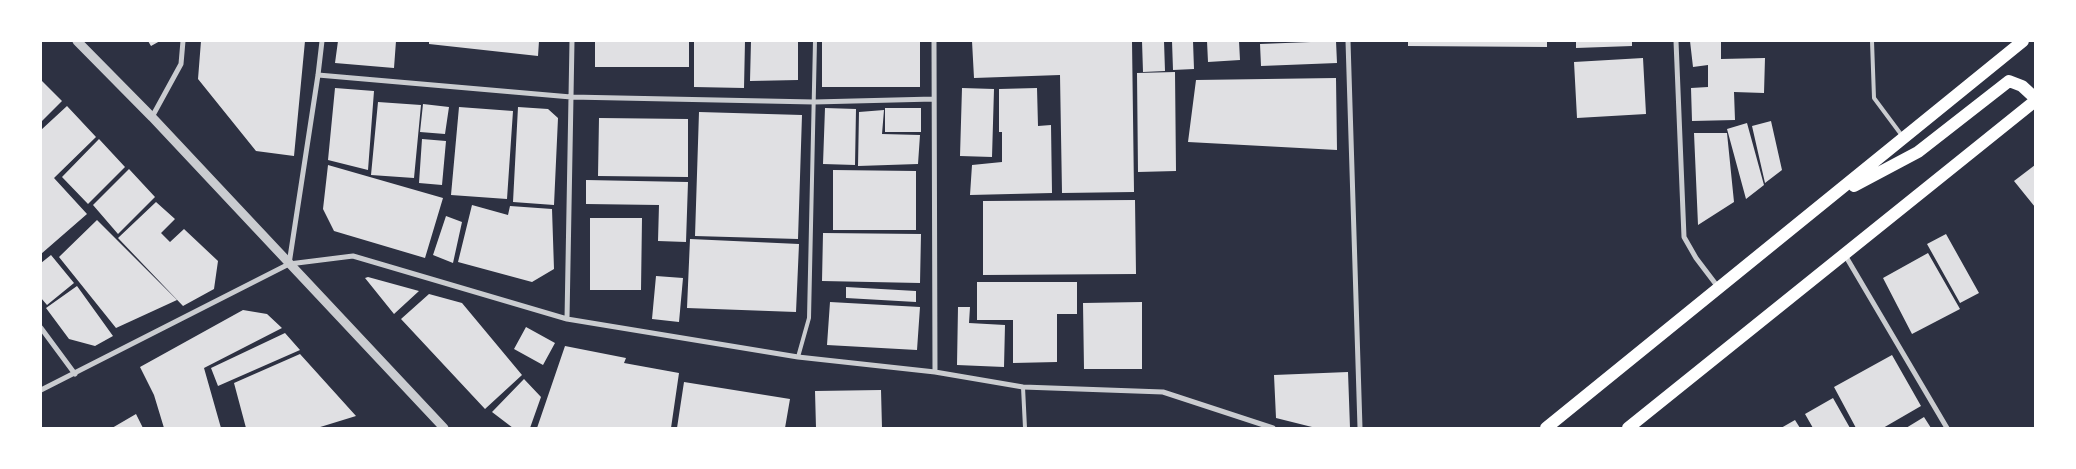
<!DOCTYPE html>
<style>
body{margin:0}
#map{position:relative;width:2076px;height:469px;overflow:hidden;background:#2d3142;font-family:Roboto,sans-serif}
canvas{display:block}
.frame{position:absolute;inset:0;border:42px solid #fff;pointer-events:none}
</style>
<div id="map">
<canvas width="2076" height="469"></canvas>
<div class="frame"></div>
</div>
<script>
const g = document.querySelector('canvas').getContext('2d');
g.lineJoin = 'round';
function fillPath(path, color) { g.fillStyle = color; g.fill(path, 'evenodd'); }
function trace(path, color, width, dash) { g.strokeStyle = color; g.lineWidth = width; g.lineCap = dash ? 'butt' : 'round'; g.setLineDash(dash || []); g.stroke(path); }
const building = new Path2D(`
 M148,41H160L151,46Z
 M201,41H305L294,156L256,151L198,79Z
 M338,41H396L394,68L335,63Z
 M429,41H539L538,56L429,44Z
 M595,41H689V67H595Z
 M694,41H745L744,88L694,87Z
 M751,41H798V80L750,81Z
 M822,41H920V87H822Z
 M972,41H1132L1134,192L1062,193L1060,75L974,78Z
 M1142,41H1164L1165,71L1143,72Z
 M1172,41H1193L1194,69L1173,70Z
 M1207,41H1239L1240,60L1208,62Z
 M1336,41L1337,63L1261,66L1260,44Z
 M1408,41H1547V47L1408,46Z
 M1576,41H1632V46L1576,48Z
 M1690,41H1721V59L1765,58L1764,93L1734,92L1735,120L1692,121L1691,88L1708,87V65L1693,67Z
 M1643,58L1646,114L1577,118L1574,62Z
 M1175,72L1176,171L1138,172L1137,73Z
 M1336,78L1337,150L1188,142L1196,80Z
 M41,80L62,101L41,122Z
 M335,88L374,91L368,170L328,160Z
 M962,88L994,89L992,157L960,156Z
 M1037,88L1038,126L1051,125L1052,193L970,195L972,165L1002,162V132H999V89Z
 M378,102L421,105L414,178L371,175Z
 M423,104L449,107L445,134L420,132Z
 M67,106L96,137L54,178L87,214L41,254V130Z
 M459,107L513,111L507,199L451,195Z
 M518,107L548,109L558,118L554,205L513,202Z
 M825,108L856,109L855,165L823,164Z
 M885,108H921V132H885Z
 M884,110L882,134L920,135L918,164L858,166L859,112Z
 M699,112L802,115L798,239L695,236Z
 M599,118L688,119V177L598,176Z
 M1771,121L1782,170L1765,183L1752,126Z
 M1747,123L1764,185L1746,199L1727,129Z
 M1694,133H1727L1734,202L1698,225Z
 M99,139L125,167L88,204L62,177Z
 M422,139L446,141L442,185L419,183Z
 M328,165L443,198L425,258L334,231L323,209Z
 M2035,165V207L2014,181Z
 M129,169L155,197L118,234L93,205Z
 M833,170L916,171V230H833Z
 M586,180L688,182L686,242L658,241L659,205L586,204Z
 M1135,200L1136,274L983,275V201Z
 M156,202L175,219L161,233L170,242L184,229L218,261L214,289L183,306L118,238Z
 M472,205L508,215L510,206L552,209L554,269L532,282L458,262Z
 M446,216L462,222L453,263L433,255Z
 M590,218H642L641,290H590Z
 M97,220L177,300L116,328L59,257Z
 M823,233L921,234L920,283L822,281Z
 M1946,234L1979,293L1960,303L1927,244Z
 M690,239L799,244L796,312L687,308Z
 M1928,253L1960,309L1912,334L1883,278Z
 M51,255L74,283L47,305L41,298V263Z
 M656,276L683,278L679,322L652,319Z
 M368,277L419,291L394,314L365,278Z
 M977,282H1077V314H1057V362L1013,363V320H977Z
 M77,286L113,336L95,346L69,339L46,308Z
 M846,287L916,291V302L846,298Z
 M429,294L462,303L522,375L485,409L401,319Z
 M830,302L920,307L917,350L827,345Z
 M1142,302V369H1084L1083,303Z
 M958,307H970L969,323L1005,325L1004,367L957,365Z
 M243,310L267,314L282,328L204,368L221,428H164L154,395L140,367Z
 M526,327L555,343L543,365L514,349Z
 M285,333L300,350L218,386L211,368Z
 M565,346L626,358L624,363L679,373L671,428H537Z
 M300,354L356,416L317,428H246L234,383Z
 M1892,355L1921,406L1883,428H1856L1834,387Z
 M1348,372L1350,428H1316L1276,418L1274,375Z
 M524,379L541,397L530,428H513L492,412Z
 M684,382L790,399L785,428H677Z
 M881,390L882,428H816L815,391Z
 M1833,398L1850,428H1813L1805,414Z
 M136,414L143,428H112Z
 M1924,417L1931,428H1906Z
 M1795,420L1800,428H1781Z`);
const service = new Path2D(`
 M1872,41L1874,98L1903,137
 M798,357L809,318L815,41
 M1023,387L1025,428`);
const minor = new Path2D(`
 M934,41L935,372
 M1348,41L1360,428
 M1676,41L1684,237L1696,258L1718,287
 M318,75L571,97L814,102L934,99
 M152,117L181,64L183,41
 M1845,255L1947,428
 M289,264L318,75L322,41
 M567,319L572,41
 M41,328L75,374
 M41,390L289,264L353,256L567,319L798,357L935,372L1023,387L1163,392L1273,428`);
const tertiary = new Path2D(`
 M77,41L152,117L444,428`);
const primary = new Path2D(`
 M1854,186L1918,152L2009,81L2022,86L2035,98
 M1546,428L2023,41
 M1628,428L2035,101`);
fillPath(building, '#e0e0e3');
trace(service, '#caccd0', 4);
trace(minor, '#caccd0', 5);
trace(tertiary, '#caccd0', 9);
trace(primary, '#fff', 12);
</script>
